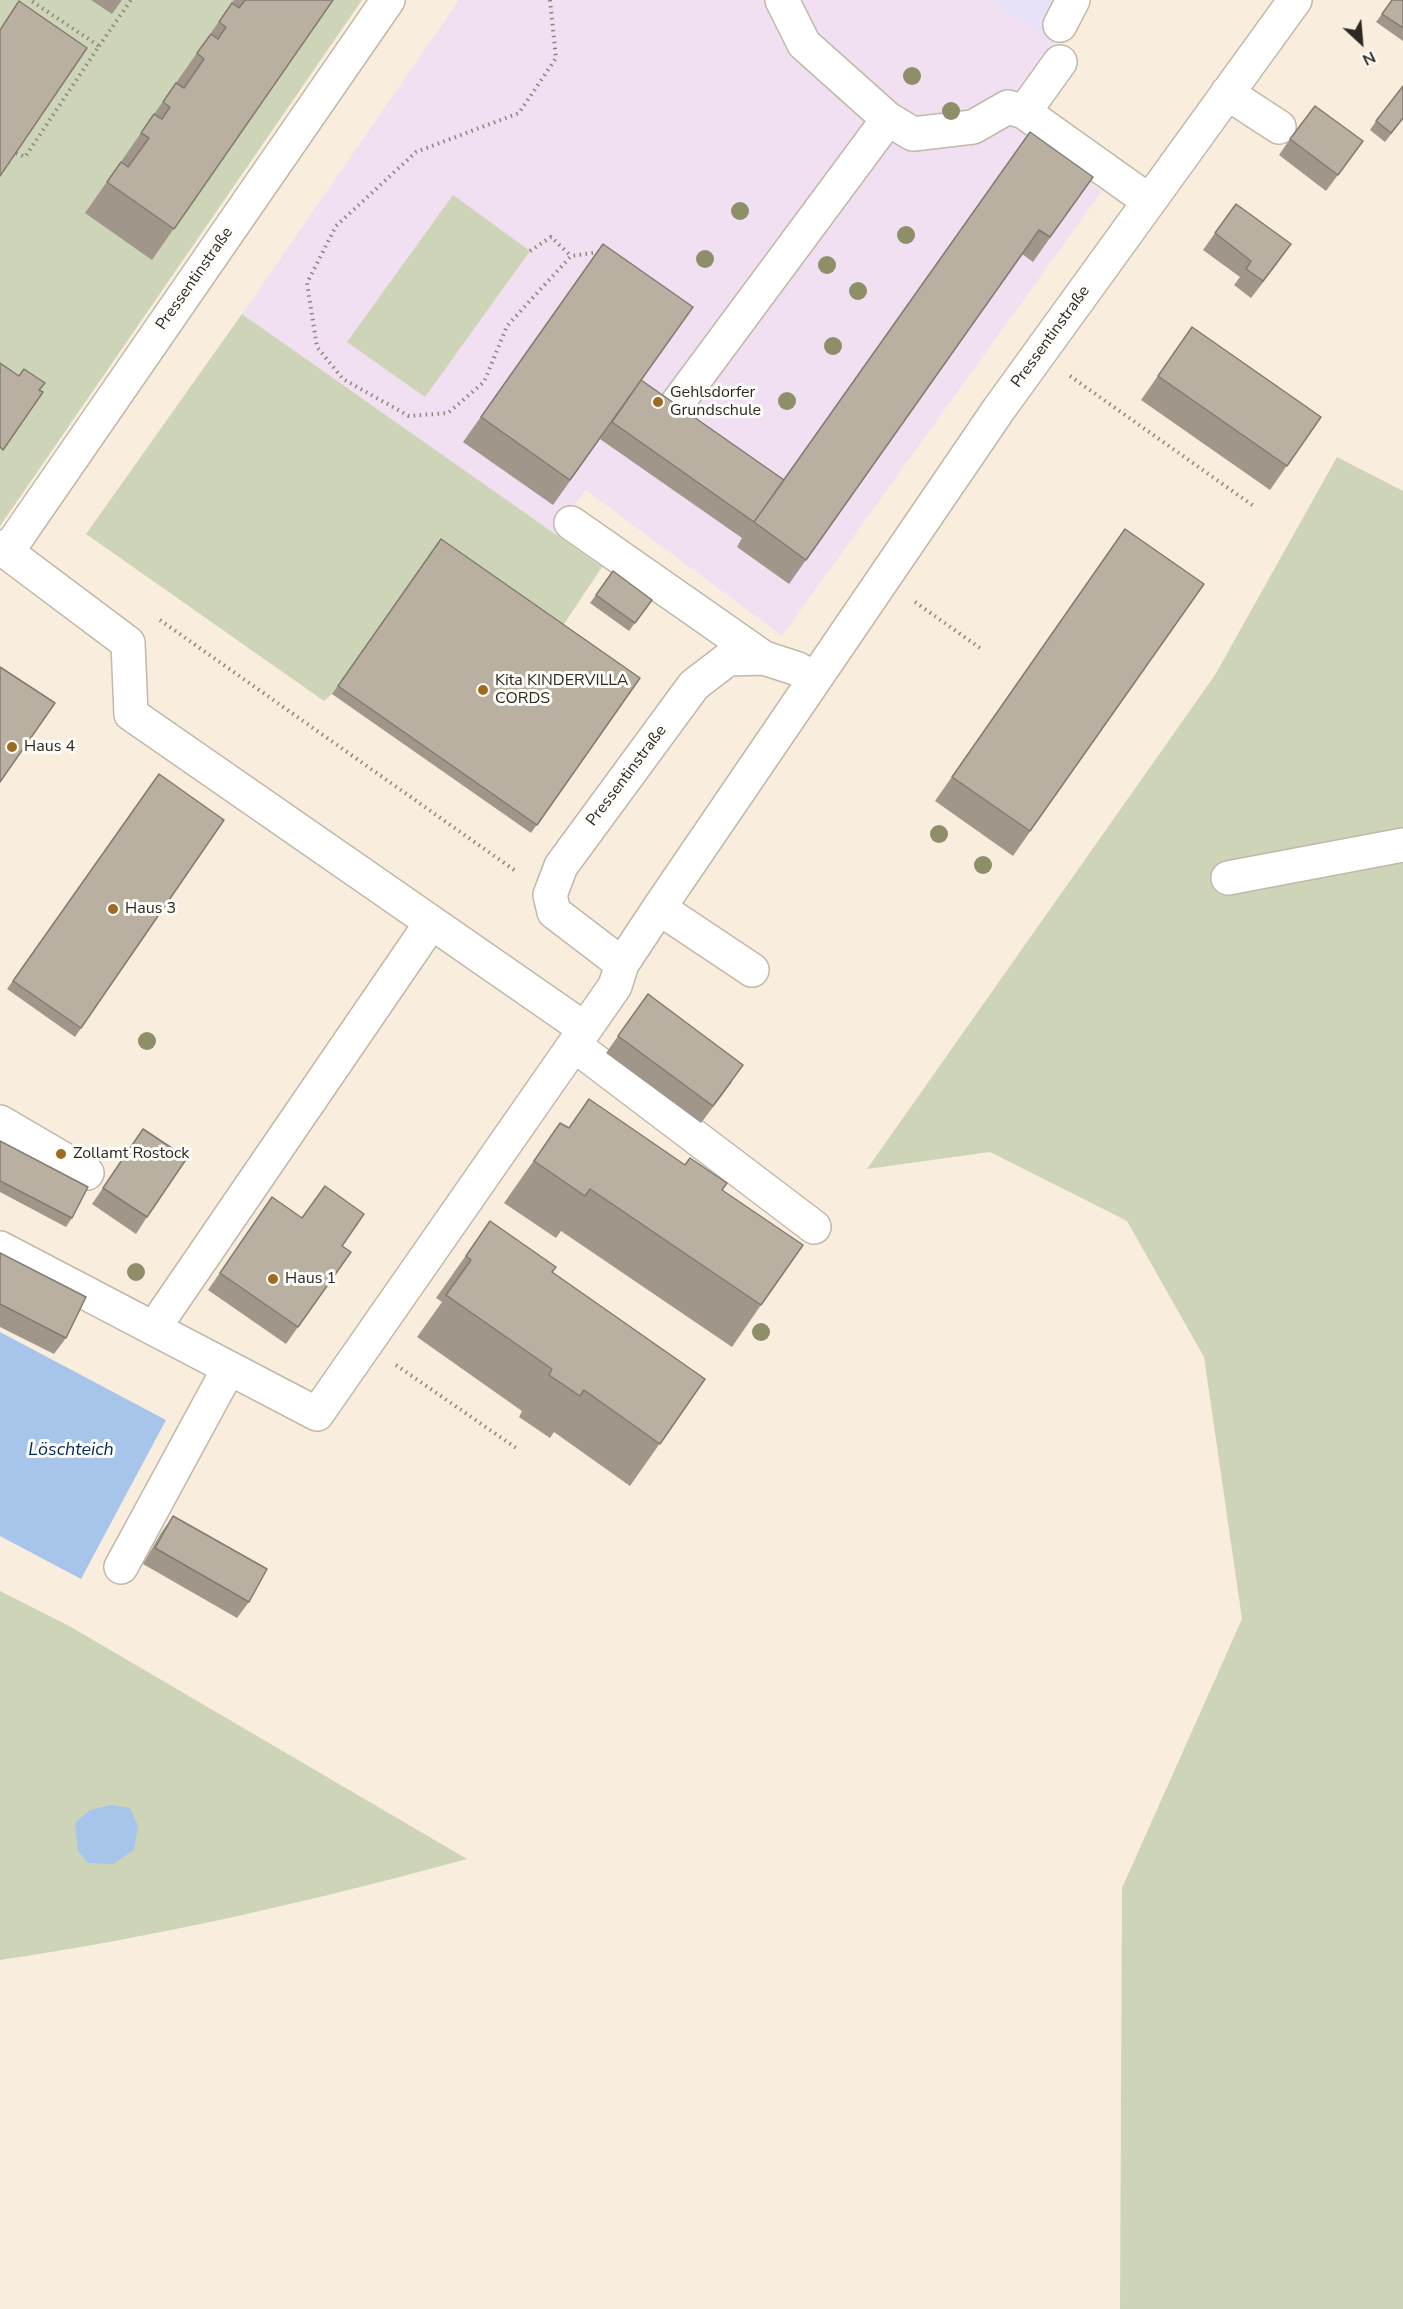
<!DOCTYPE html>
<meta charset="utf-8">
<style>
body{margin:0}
#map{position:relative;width:1403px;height:2309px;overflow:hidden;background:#f9eede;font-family:"Nunito Sans",sans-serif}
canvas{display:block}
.north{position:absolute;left:1331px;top:12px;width:60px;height:60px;-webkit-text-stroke:4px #fffdf9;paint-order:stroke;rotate:154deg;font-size:16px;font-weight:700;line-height:24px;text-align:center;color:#2c2822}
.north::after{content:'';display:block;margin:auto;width:21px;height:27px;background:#2c2822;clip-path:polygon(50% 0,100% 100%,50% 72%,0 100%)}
</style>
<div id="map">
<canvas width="1403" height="2309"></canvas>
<div class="north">N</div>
</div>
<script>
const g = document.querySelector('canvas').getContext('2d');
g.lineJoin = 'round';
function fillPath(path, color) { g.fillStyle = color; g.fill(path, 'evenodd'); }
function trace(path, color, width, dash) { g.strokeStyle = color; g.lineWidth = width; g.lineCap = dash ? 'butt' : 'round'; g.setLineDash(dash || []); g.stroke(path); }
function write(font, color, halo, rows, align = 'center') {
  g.font = font + ' "Nunito Sans",sans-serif'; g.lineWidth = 6; g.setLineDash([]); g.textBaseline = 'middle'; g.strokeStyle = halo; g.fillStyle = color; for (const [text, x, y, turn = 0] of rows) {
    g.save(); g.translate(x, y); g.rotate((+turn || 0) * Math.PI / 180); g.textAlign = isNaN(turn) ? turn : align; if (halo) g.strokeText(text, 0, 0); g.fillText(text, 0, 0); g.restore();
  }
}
const industrial = new Path2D(`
 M990,0H1073L1060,25L1048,39Z`);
const education = new Path2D(`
 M459,0H990L1079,59L1025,136L1102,191L782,636L586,490L553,533L242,314Z`);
const green = new Path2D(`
 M0,0H362L0,526Z
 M453,195L530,251L425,397L347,342Z
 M242,314L602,567L558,633L332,694L324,701L86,534Z
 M1337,457L1403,491V2309H1120L1122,1888L1242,1619L1204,1357L1127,1221L990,1152L867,1169L1215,675Z
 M0,1591L71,1627L467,1859C313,1901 157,1937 0,1960Z`);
const water = new Path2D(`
 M0,1332L166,1420L81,1579L0,1536Z
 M111,1805L130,1808L138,1826L134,1850L113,1864L88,1863L78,1851L75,1823L90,1810Z`);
const path = new Path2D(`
 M550,0L556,58L519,113L416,152L336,226L307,283L317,347L343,379L409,416L448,413L484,382L507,326L571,256L599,252
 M99,46L131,0
 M16,153L25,157L99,46L30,0
 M530,251L551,237L571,256
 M1070,376L1255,507
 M915,602L980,648
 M160,620L517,872
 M396,1365L519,1450`);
const minor = new Path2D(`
 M782,0L804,44L888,119L913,134L973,127L1008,107L1024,112L1149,201
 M1060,25L1073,0
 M1227,93L1279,127
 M1024,112L1060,62
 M676,405L888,119
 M571,523L764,658
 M0,547L128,643L131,714L585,1029
 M7,552L388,0
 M1228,878L1403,845
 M659,908L752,970
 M622,964L554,912L550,895L561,866L694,685L728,659L764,658L798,669L813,679
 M574,1045L814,1227
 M0,1122L87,1173
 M0,1248L317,1414L615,986L622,964L659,908L999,409L1295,0
 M154,1328L431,923
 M121,1567L229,1368`);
const trees = [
 [912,76],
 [951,111],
 [740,211],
 [906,235],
 [705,259],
 [827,265],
 [858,291],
 [833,346],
 [787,401],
 [939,834],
 [983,865],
 [147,1041],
 [136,1272],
 [761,1332]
];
const wall = new Path2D(`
 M91,0H122L112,14Z
 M234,0H333L152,260L85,213Z
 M1392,0H1403V41L1376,22Z
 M1403,119L1385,142L1370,130L1376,121Z
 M1290,139L1363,141L1326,191L1279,155Z
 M1093,177L1033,262L1022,254L789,584L737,547L742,538L600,439L638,385L553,505L463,442L603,244L641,380L784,480Z
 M1215,233L1291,244L1251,298L1234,285L1240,277L1203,250Z
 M1192,327L1321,417L1270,490L1141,400Z
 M1125,529L1204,584L1013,856L935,801Z
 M441,539L640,678L531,833L332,694Z
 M613,571L652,600L629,631L590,603Z
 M159,774L224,820L75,1037L7,989Z
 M618,1036L732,1082L701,1123L606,1053Z
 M560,1123L568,1128L722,1190L761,1305L732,1347L561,1231L556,1238L504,1203Z
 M143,1129L147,1217L136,1234L92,1204Z
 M0,1141L72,1218L66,1227L0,1192Z
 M272,1197L351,1252L286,1344L208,1290Z
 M490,1221L552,1273L705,1379L630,1486L554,1432L550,1438L519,1417L522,1411L417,1337L442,1302L436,1298Z
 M0,1253L66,1338L54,1354L0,1327Z
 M173,1516L249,1602L237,1618L143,1564L161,1533Z`);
const shadedWall = new Path2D(`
 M1291,244L1279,261L1251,298L1263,281Z`);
const building = new Path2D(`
 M245,0H333L174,229L107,182L121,162L128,167L149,138L141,133L154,114L162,119L170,107L163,102L176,83L184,88L204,59L197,53L211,34L218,39L226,27L219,22L232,3L239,8Z
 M1392,0H1403V28L1382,14Z
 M19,1L87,48L0,176V30Z
 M1403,86V118L1391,133L1376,121Z
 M1315,106L1363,141L1338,175L1290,139Z
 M1030,132L1093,177L1050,237L1039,230L806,560L754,522Z
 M1236,204L1291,244L1263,281L1246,269L1251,261L1215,233Z
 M603,244L693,307L570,480L481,417Z
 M1192,327L1321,417L1287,466L1158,376Z
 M0,363L19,376L24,369L45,383L39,390L43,392L3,450L0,447Z
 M641,380L784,480L754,522L612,422Z
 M1125,529L1204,584L1030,831L952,777Z
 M441,539L640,678L537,825L338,686Z
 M613,571L652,600L635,623L596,595Z
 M0,667L55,703L0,782Z
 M159,774L224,820L81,1028L13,981Z
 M648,994L743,1065L713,1106L618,1036Z
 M589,1099L685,1165L690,1158L727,1183L722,1190L803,1245L761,1305L590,1189L585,1196L534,1161L560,1123L569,1128Z
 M143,1129L187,1158L147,1217L103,1188Z
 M0,1141L88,1187L72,1218L0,1181Z
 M325,1186L364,1214L342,1246L351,1252L298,1327L220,1273L272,1197L302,1218Z
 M490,1221L556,1267L552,1272L705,1379L660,1444L584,1390L580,1396L549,1375L552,1369L446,1295L471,1260L466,1256Z
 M0,1253L86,1297L66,1338L0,1304Z
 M173,1516L267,1569L249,1602L155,1548Z`);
const markers = [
 [658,402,6,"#9d6c20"],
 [483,690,6,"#9d6c20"],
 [12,747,6,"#9d6c20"],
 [113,909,6,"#9d6c20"],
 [61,1154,6,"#9d6c20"],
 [273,1279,6,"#9d6c20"]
];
const streetNames = [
 ["Pressentinstraße",195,279,-55],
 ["Pressentinstraße",1051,337,-54],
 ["Pressentinstraße",627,776,-53]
];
const poiNames = [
 ["Gehlsdorfer",670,393],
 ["Grundschule",670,411],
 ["Kita KINDERVILLA",495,681],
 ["CORDS",495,699],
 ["Haus 4",24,747],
 ["Haus 3",125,909],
 ["Zollamt Rostock",73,1154],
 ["Haus 1",285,1279]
];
const waterNames = [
 ["Löschteich",71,1451]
];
fillPath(industrial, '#e8e2f8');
fillPath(education, '#f0e0f2');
fillPath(green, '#cdd4b8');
fillPath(water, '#a7c5eb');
trace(minor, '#c2b8a8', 36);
trace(path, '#8d867b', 4, [1.5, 4.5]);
trace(minor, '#fff', 33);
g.fillStyle = '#8e8e69';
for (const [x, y] of trees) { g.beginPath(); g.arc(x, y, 9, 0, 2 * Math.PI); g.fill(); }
fillPath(wall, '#a0978a');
fillPath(shadedWall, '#827b71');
fillPath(building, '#bab0a1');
trace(building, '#827b71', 1.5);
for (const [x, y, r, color] of markers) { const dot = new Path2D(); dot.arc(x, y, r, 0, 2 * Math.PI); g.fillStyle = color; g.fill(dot); trace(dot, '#fffdf9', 2); }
write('16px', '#2c2822', '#fffdf9', streetNames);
write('16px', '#2c2822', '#fffdf9', poiNames, 'left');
write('italic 18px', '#012b58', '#fffdf9', waterNames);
</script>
